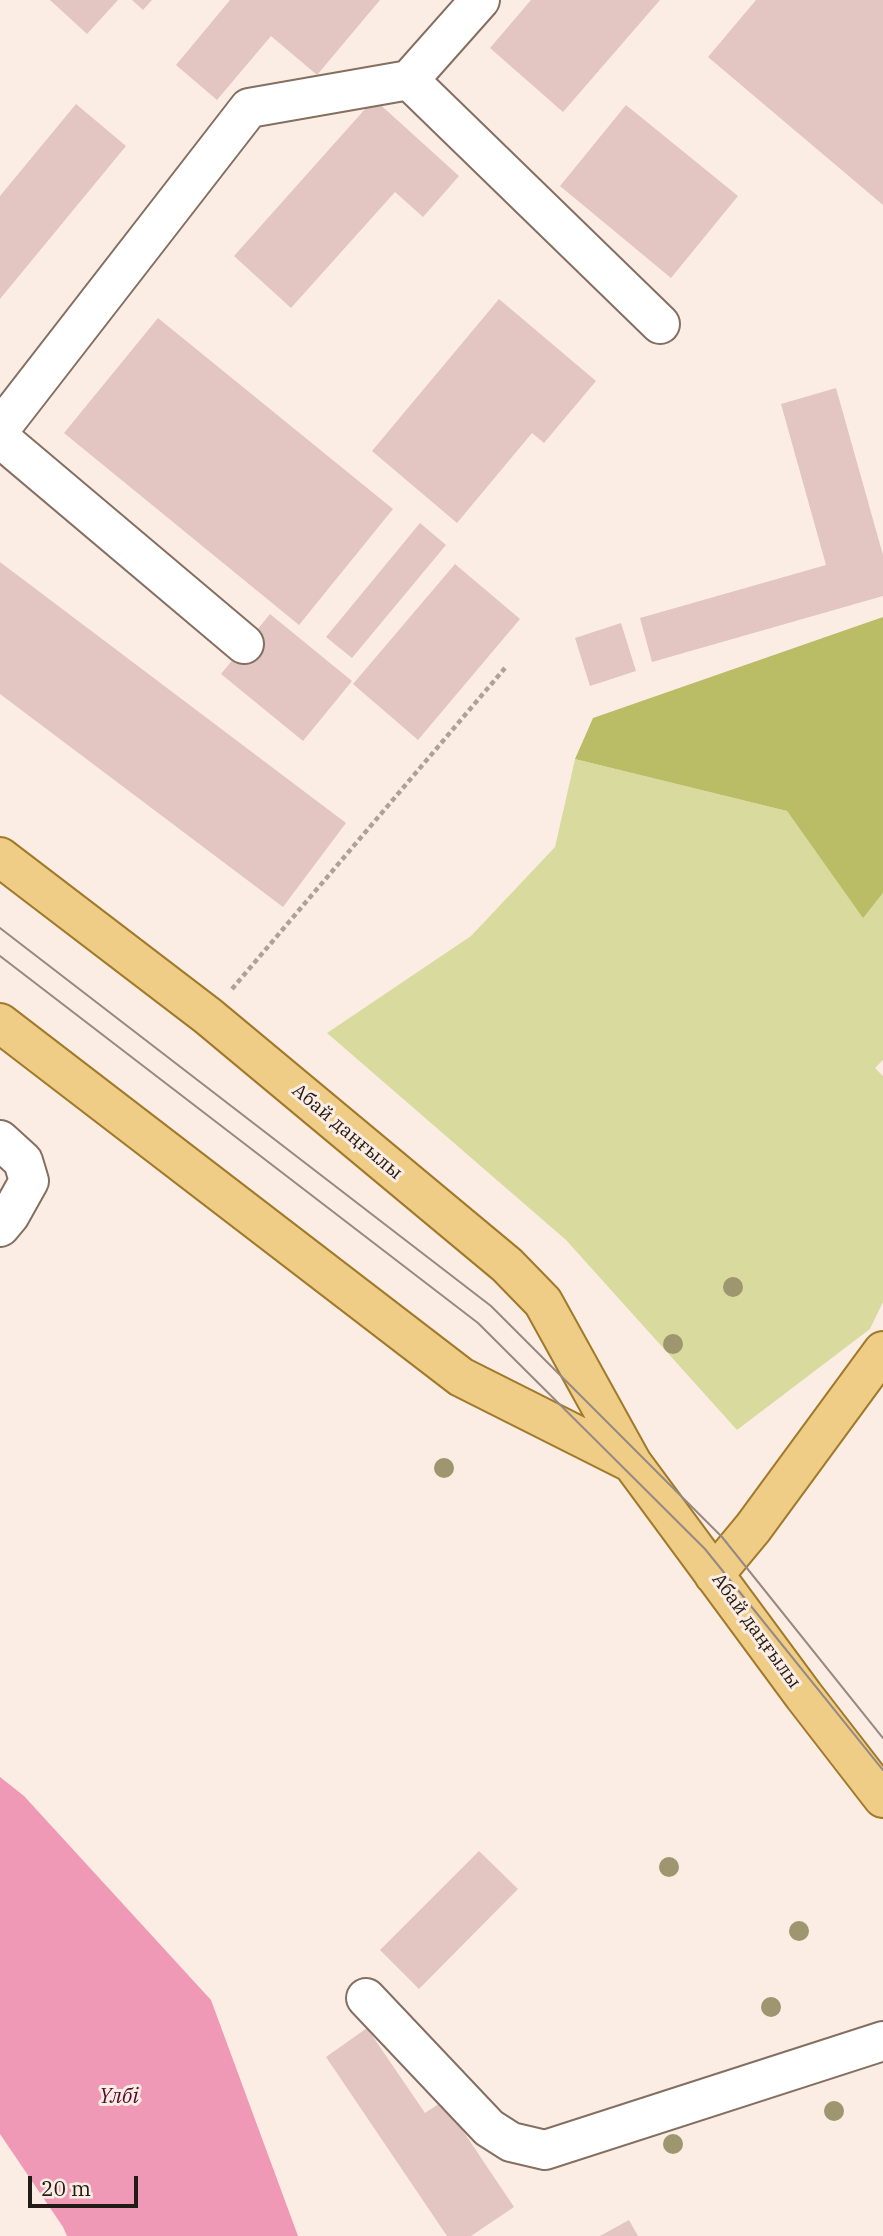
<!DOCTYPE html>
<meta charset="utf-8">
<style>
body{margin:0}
#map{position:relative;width:883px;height:2236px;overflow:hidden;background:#fcede4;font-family:"IBM Plex Serif",serif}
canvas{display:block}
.scale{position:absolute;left:28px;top:2176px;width:110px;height:32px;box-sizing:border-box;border:4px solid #231b15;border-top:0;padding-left:9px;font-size:21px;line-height:24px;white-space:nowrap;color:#231b15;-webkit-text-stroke:5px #fcede4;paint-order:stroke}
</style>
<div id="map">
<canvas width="883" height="2236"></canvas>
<div class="scale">20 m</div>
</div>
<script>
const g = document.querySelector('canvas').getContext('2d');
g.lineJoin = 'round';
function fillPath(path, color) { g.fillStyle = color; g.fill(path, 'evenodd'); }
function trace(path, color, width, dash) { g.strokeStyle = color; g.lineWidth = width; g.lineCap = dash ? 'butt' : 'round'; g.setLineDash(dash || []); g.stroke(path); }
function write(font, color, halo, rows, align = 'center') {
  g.font = font + ' "IBM Plex Serif",serif'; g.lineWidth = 6; g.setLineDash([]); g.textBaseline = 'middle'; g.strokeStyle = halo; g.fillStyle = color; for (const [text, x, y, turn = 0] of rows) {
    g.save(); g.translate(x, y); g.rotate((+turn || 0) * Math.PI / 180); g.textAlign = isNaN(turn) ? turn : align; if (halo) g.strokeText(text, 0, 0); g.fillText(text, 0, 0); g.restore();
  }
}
const green = new Path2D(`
 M575,759L787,811L863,917L883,893V1060L875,1068L883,1076V1302L870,1329L737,1430L566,1240L327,1033L471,936L555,847Z`);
const forest = new Path2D(`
 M883,617V893L863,918L787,811L575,759L593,718Z`);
const water = new Path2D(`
 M0,1777L24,1796L211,2000L298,2236H67L63,2227L0,2134Z`);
const building = new Path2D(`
 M50,0H118L87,34Z
 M132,0H152L143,10Z
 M230,0H380L317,75L271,36L217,100L176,65Z
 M531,0H660L563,112L490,48Z
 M756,0H883V205L708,57Z
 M374,99L459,176L423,217L395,192L291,308L234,256Z
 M76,104L126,146L0,299V196Z
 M626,105L738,196L671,278L560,186Z
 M499,299L596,381L544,443L532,433L457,523L372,451Z
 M158,318L393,509L299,625L64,433Z
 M836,388L883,555V596L652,662L640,618L826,565L781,404Z
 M420,523L446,545L352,658L326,637Z
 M0,562L346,823L283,907L0,694Z
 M455,564L520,619L418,740L353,684Z
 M270,614L352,681L303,741L221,674Z
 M621,623L636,671L590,686L575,638Z
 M479,1851L518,1889L419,1989L380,1950Z
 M367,2028L425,2113L443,2101L514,2207L471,2236H447L326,2057Z
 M629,2220L638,2236H600Z`);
const path = new Path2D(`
 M232,989L505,668`);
const minor = new Path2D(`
 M480,0L409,80L660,324
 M0,429L249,108L409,80
 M0,438L244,644
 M0,1140L23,1161L29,1181L10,1215L0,1227
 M366,1998L489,2128L511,2142L545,2150L883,2041`);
const major = new Path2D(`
 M0,857L208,1016L507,1265L543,1302L632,1463L804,1696L883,1798
 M0,1023L461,1377L632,1463
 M714,1575L753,1528L883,1351`);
const tram = new Path2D(`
 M0,928L491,1306L722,1537L883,1738
 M0,956L478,1323L705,1549L883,1770`);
const trees = [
 [733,1287],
 [673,1344],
 [444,1468],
 [669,1867],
 [799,1931],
 [771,2007],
 [834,2111],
 [673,2144]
];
const streetNames = [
 ["Абай даңғылы",347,1132,40],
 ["Абай даңғылы",756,1631,54]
];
const waterNames = [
 ["Үлбі",119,2097]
];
fillPath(green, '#d9db9e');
fillPath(forest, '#babc66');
fillPath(water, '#f099b6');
fillPath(building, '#e3c5c2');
trace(minor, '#846f61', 42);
trace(major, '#a0792a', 42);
trace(path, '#ada199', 4.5, [5, 3.5]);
trace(minor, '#fff', 38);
trace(major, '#efcd86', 38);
trace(tram, '#958982', 2);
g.fillStyle = '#9d966e';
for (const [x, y] of trees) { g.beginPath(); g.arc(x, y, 10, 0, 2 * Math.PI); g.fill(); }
write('19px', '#231b15', '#fcede4', streetNames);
write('italic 21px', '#55082d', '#fcede4', waterNames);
</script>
